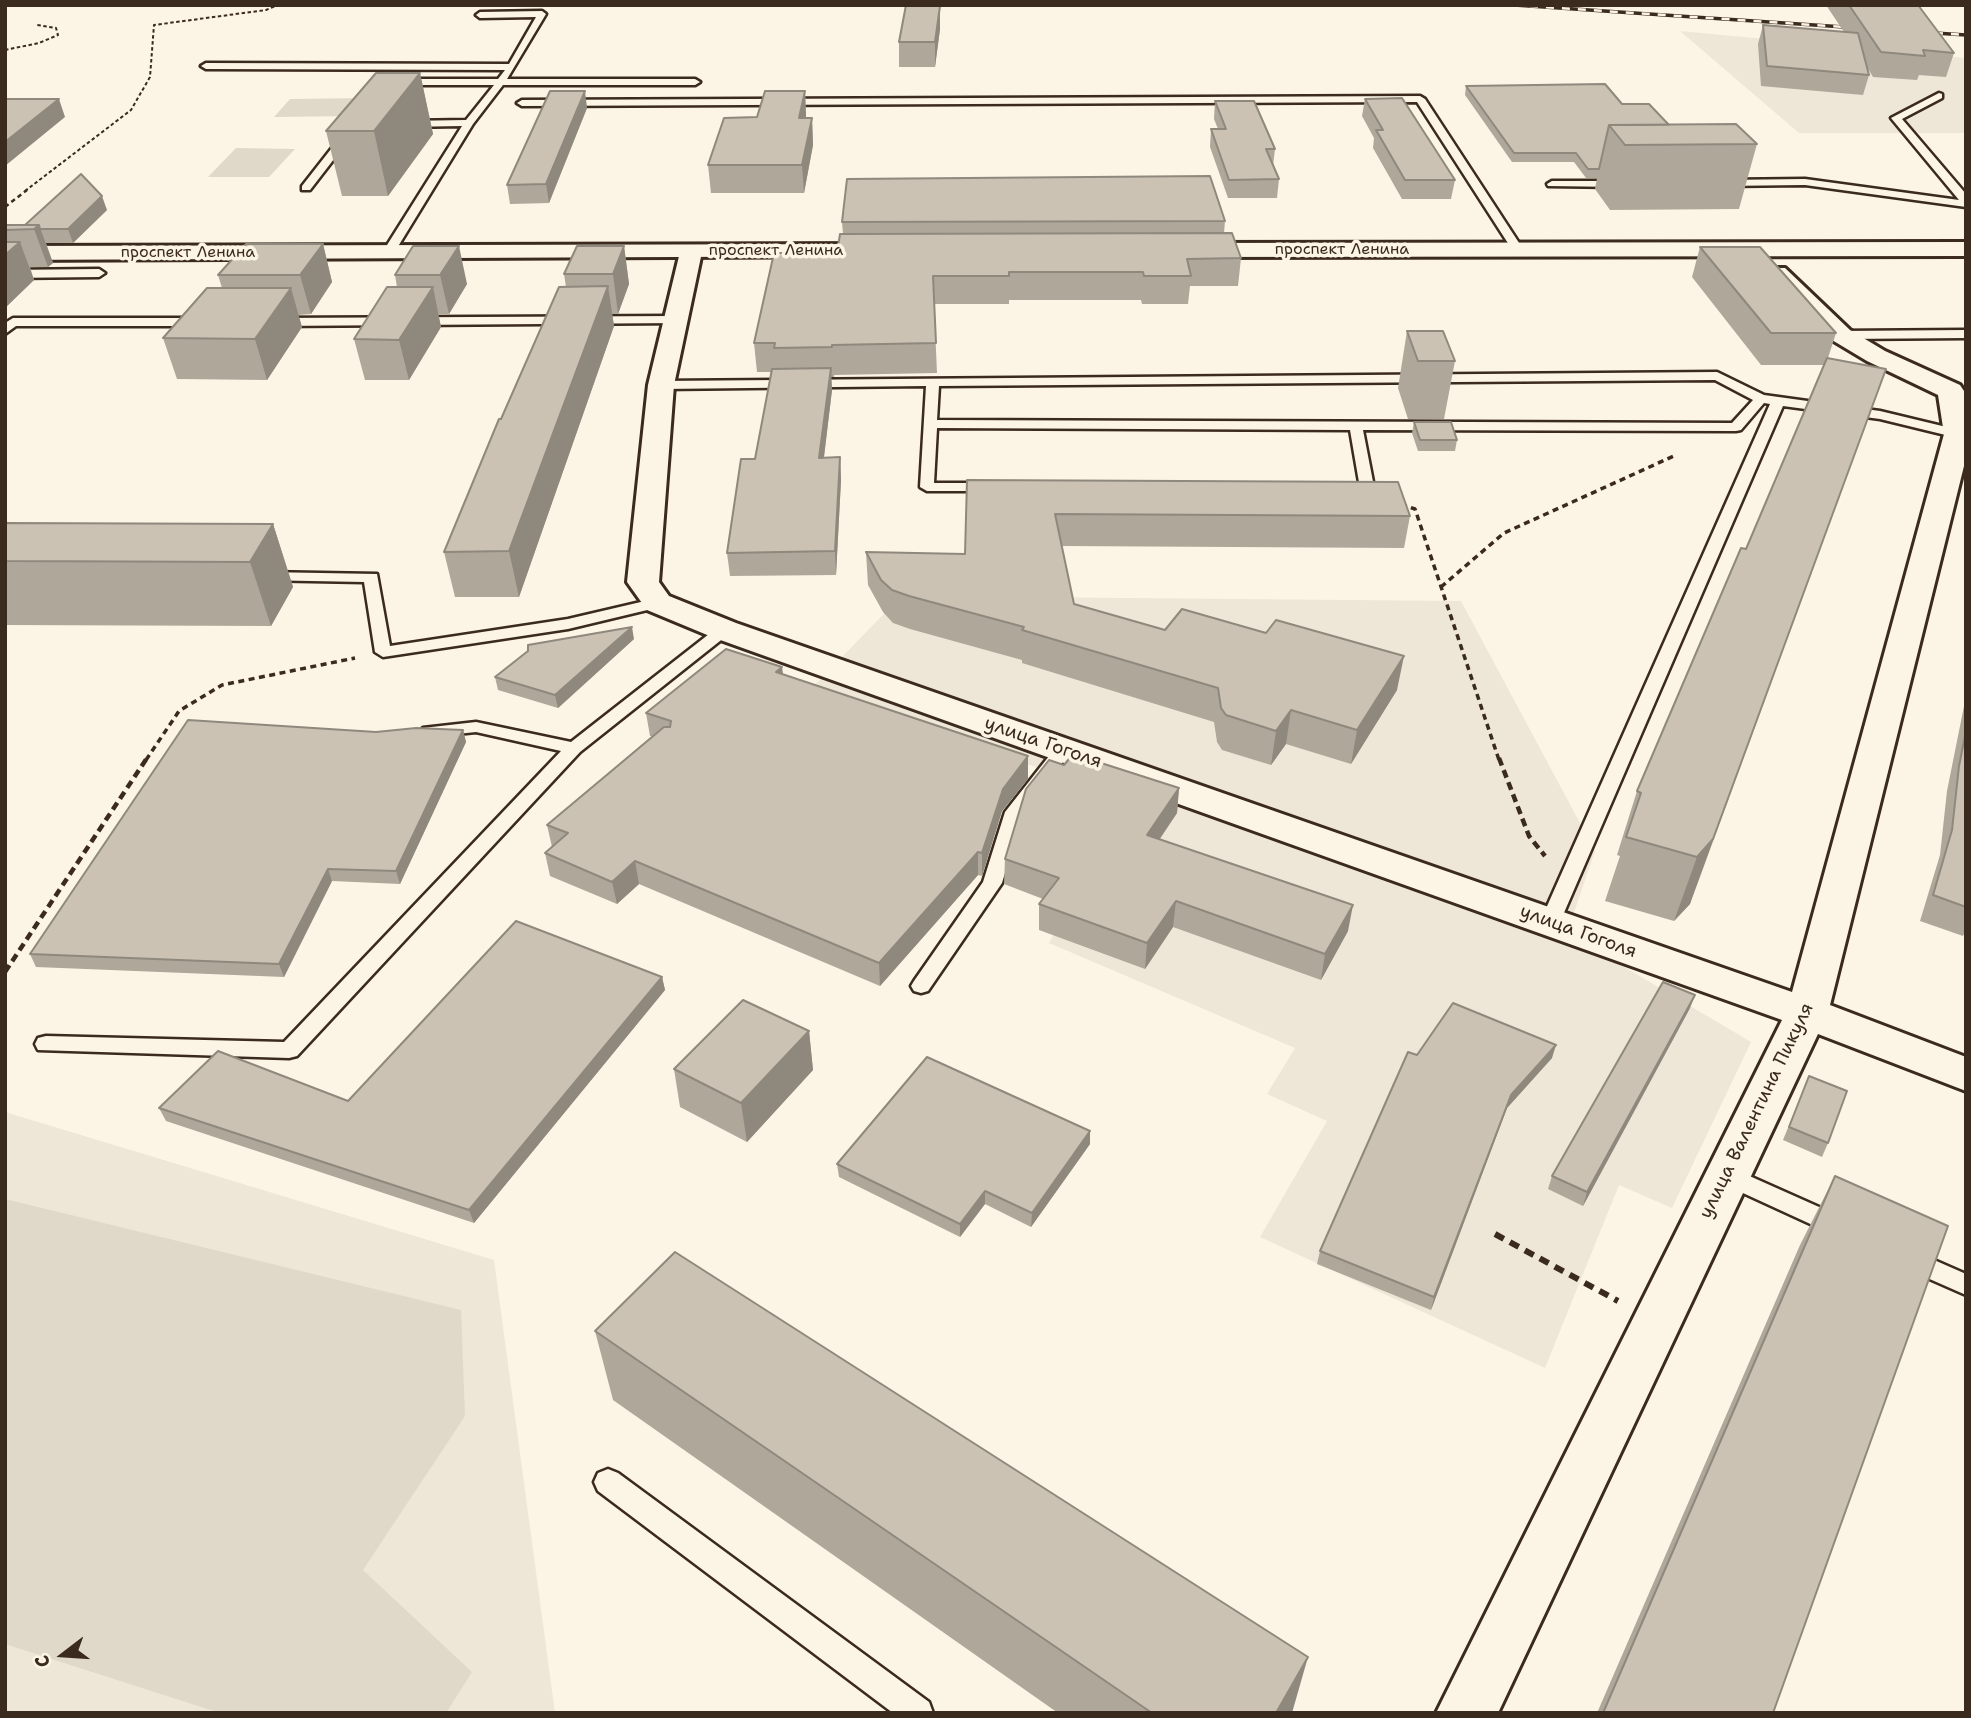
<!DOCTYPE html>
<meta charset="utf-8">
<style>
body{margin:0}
#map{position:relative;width:1971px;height:1718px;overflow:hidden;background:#fcf5e5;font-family:"Shantell Sans",sans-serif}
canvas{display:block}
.frame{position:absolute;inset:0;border:7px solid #3b2a1e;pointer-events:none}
.north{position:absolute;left:28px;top:1620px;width:70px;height:70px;-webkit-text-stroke:5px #fcf5e5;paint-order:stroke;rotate:253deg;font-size:19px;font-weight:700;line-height:28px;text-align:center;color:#3b2a1e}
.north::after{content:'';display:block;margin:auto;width:24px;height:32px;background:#3b2a1e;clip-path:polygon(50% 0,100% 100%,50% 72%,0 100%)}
</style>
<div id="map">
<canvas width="1971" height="1718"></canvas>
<div class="frame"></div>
<div class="north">С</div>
</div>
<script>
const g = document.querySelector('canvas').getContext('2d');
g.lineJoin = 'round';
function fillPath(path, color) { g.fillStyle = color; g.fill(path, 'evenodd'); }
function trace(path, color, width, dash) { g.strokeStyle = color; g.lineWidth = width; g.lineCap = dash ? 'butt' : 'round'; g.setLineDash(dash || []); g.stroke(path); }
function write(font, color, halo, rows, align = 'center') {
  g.font = font + ' "Shantell Sans",sans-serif'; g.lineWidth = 7; g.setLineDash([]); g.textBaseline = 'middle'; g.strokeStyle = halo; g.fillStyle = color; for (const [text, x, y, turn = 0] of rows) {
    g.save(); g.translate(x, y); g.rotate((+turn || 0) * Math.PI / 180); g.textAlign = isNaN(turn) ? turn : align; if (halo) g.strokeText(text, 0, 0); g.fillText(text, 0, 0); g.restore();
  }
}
const built = new Path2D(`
 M1680,31L1966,58V133H1799Z
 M901,596L1461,601L1595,851L1567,933L1751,1042L1672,1208L1619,1185L1545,1368L1260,1237L1327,1121L1267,1094L1295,1048L1049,943L1126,800L814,686Z
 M5,1112L494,1260L555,1713H5Z`);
const green = new Path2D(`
 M368,98L353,116L274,117L290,99Z
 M236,148L295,149L269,177H208Z
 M5,1199L461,1310L465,1416L363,1570L472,1672L446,1713H220L5,1644Z`);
const pathFar4 = new Path2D(`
 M5,50L39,43L58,35L56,28L37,25
 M25,191L131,110L150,77L154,25L266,10L278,5`);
const pathFar3 = new Path2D(`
 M5,207L27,190`);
const pathFar2 = new Path2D(`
 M1401,504L1415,509L1499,760
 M1441,587L1504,533L1676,455
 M146,760L179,711L222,685L355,658`);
const pathFar1 = new Path2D(`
 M1499,758L1529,836L1545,856
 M5,972L147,758`);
const path = new Path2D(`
 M1495,1234L1618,1301`);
const service = new Path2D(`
 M542,11L546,14L507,79H695L700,82L695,85H503L473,124L394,253L388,256L382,253L462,126L405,127L400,124L405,121L466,120L494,85H415L410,82L415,79H498L505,70L206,69L201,66L206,63L509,64L536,17L480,18L476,15L480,12Z
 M1939,93L1942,94V98L1902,119L1966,194V207L1805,185L1721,186L1716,183L1721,180L1805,179L1959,200L1891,118Z
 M1420,96L1425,99L1523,249L1521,251H1513L1417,102L522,106L517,103L522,100Z
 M342,135L351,137L310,190H302V186Z
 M1552,181H1621L1626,184L1621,187L1548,186L1547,184Z
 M5,270L99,269L105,273L99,277L5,278Z
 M676,316L682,320L680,323L274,326L268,322L274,318Z
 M13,318H202L208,322L202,326H16L5,334V323Z
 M1966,330V338L1841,339L1835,335L1841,331Z
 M1717,372L1764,395L1880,411L1963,431L1965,434L1958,438L1880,419L1783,406L1560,922L1557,927H1543L1540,922L1770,404L1764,403L1741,430L1736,431L1363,430L1375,492C1369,499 1354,499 1348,492L1350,489L1360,488L1350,430L937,428L934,483H992L999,487L992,491H927L920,487L926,386L661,389L654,385L661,381ZM1715,380L1753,400L1732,423L937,420L939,386Z
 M264,572L377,574L390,646L568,619L658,598L666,603L664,606L568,629L383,657L375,652L364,582L258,580L256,577Z
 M724,625L730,627L732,630L730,633L580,752L297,1056L289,1058L38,1050L35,1044L38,1038L46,1036L284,1042L561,751L476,732L429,737L420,732L423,728L476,722L571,742L718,627Z
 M1063,745L1072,750L1023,813L1002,883L928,991L921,993L914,991L911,986L914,981L983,882L1005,812L1057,746Z
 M1727,1166L1846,1219L1850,1226L1846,1233L1838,1236L1830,1233L1719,1182L1715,1175L1719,1168Z
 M1909,1249L1966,1274V1295L1900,1266L1897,1259L1900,1252Z
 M608,1469L618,1473L929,1702L933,1713H893L598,1491L594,1482L598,1473Z`);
const minor = new Path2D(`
 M691,245L699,247L702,252L674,385L659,582L669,596L736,623L1792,992L1944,434L1938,395L1867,361L1832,340L1765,273L1769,268H1785L1850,330L1885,351L1960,385L1964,391L1966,458L1830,1005L1966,1057V1091L1818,1034L1498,1713H1436L1782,1020L712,637L647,610L627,582L648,385L680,252L683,247Z`);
const primary = new Path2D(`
 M1966,242V256L1187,257L1179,255L1176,250L1179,245L1187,243Z
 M889,244L897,246L900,251L897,256L5,260V246Z`);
const rail = new Path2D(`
 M1514,5L1859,28
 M1919,32L1966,35`);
const wall = new Path2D(`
 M1826,5H1918L1954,53L1946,77L1919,75L1917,80L1873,77L1867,67L1869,75L1863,95L1761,86L1758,44L1763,25L1844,32Z
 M940,29L935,67H899V42Z
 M420,73L433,134L388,196H342L326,131Z
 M1466,86L1622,104L1669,125L1757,144L1739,209L1610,210L1595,189L1597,178H1586L1574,162H1512L1465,95Z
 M805,91L806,118H812L813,145L804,193H711L708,165L757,117Z
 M1365,99L1455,180L1451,199H1402L1373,148L1374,138L1362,116Z
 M1215,101L1275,149L1273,166L1279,179L1277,198H1228L1210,147L1211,129H1218L1214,119Z
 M587,108L549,203L510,204L507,185Z
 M107,210L73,243H46L53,263L48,267H30L34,280L5,308V225H25Z
 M1225,221L1224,233L1241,258L1238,286H1190L1188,304H1142L1141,300H1009V304H934L937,373L834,375V377H831L832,390L824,458L840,457L841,480L836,575L730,576L727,553L755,459L771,372H757L754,343L837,253L843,234L842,222Z
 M323,244L332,282L311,314L298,315L302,327L267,380L177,379L163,338L222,288L218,275Z
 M413,246L467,284L449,314H438L441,327L409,380H365L354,339L397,287L395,275Z
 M624,246L629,284L618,314H612L614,326L519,597H455L444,552L501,419L566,287L564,274Z
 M1700,247L1836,333L1828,358L1690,904L1674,921L1605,901L1620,856L1617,855L1637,791L1746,549L1824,365H1761L1692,277Z
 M1407,331L1455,361L1444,419H1408L1398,388Z
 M1414,422L1457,440L1455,451H1418L1412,433Z
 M967,480L1410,516L1404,548L1062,546L1074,604L1165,630L1266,633L1397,690L1351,764L1286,744L1271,765L1222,750L1217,742L1214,722L1022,663V660L910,629L893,623L883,612L868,585L866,552L965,554Z
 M5,523L273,524L293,587L271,626L5,625Z
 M634,639L558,708L498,690L495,677Z
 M782,667L783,675L1028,756V779L1002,811L982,876L978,875L880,986L639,884L617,904L550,876L545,853L552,847L547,825L652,736H650L646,713Z
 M1966,678V930L1963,936L1920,921L1940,855L1947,791L1964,706V681Z
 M463,730L466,742L400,884L332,881L284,977L36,967L30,954L376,732Z
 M1064,765L1179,788L1177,813L1160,839L1348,931L1321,980L1173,927L1145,969L1039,930V904L1043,899L1004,884L1005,859Z
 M662,977L665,990L474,1223L166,1121L159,1108L348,1101Z
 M1690,1008L1583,1206L1548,1189L1552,1176Z
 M809,1031L813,1070L747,1142L680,1107L674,1069Z
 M1417,1055L1552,1058L1507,1108L1431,1310L1317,1264L1320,1251Z
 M1809,1076L1828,1143L1822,1157L1783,1140Z
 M1090,1144L1031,1227L985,1204L960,1237L839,1177L837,1164Z
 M1835,1176L1773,1713H1597L1800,1245Z
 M595,1331L1292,1713H1058L613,1400Z`);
const shadedWall = new Path2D(`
 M940,6V29L935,67V42Z
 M420,73L433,134L388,196L374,131Z
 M585,91L587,108L549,203L546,184Z
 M805,91L806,116L800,145L799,118Z
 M59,99L65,117L5,166V142Z
 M812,118L813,145L804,193L802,165Z
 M102,196L107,210L73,243L68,229Z
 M39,225L53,263L48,267L34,229Z
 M20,242L34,280L5,308V255Z
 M323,244L332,282L311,314L300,275Z
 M459,246L467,284L449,314L440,275Z
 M624,246L629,284L618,314L613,274Z
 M608,286L614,326L519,597L509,551Z
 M433,287L441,327L409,380L399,340Z
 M291,288L302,327L267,380L255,339Z
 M831,368L832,390L821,480L819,458Z
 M1886,369L1690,904L1674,921L1697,857Z
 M840,457L841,480L836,575L835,551Z
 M273,524L293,587L271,626L250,562Z
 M632,627L634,639L558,708L555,695Z
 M1404,656L1397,690L1351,764L1357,730Z
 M782,667L784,688L776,672Z
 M1291,710L1286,744L1271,765L1276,731Z
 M463,730L466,742L400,884L396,871Z
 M1028,756V779L1002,811L982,876V853L1003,789Z
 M1179,788L1177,813L1145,860L1147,835Z
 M978,852V875L880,986L879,963Z
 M635,861L639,884L617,904L612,882Z
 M328,869L332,881L284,977L279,964Z
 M1176,901L1173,927L1145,969L1147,943Z
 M1353,905L1348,931L1321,980L1325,954Z
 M662,977L665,990L474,1223L469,1210Z
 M1695,995L1690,1008L1583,1206L1587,1192Z
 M809,1031L813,1070L747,1142L741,1103Z
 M1556,1045L1552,1058L1507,1108L1431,1310L1434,1297L1511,1095Z
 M1090,1131V1144L1031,1227L1032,1213Z
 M985,1191V1204L960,1237V1224Z
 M1308,1657L1292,1713H1276Z`);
const building = new Path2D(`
 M906,5L940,6L935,42H899Z
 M1849,5H1918L1954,53L1923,50L1925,56L1881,52Z
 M1763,25L1858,33L1869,75L1767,66Z
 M376,73H420L374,131H326Z
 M1605,84L1622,104H1649L1669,125H1609L1599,169H1588L1576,153H1514L1466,86Z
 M550,91H585L546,184L507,185Z
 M765,91H805L799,118H812L802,165H708L724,118L757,117Z
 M1402,98L1455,180H1405L1376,130H1383L1365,99Z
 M5,99H59L5,142Z
 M1215,101H1254L1275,149H1266L1279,179L1229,180L1211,129H1226Z
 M1736,124L1757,144L1625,145L1609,125Z
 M81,174L102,196L68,229H40L39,225H25Z
 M1210,176L1225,221L842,222L847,179Z
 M5,225H39L34,229L5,230Z
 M1232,233L1241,258L1187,259L1191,276H1144L1143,272H1009V276H933L936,343L832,345V347L774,348L775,343H754L774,253H837L840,234Z
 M5,242H20L5,255Z
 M246,244H323L300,275H218Z
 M413,246H459L440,275H395Z
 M577,246H624L613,274H564Z
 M1700,247H1760L1836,333H1771Z
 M608,286L509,551L444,552L499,419H501L559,287Z
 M387,287H433L399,340L354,339Z
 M207,288H291L255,339L163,338Z
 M1407,331H1443L1455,361H1418Z
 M1827,358L1886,369L1713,839L1697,857L1626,837L1641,793L1637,791L1741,548L1746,549Z
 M831,368L819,458L840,457L835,551L727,553L741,459H755L772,369Z
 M1414,422H1451L1457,440H1420Z
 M967,480L1398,482L1410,516L1055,514L1074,604L1165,630L1182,609L1266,633L1276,620L1404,656L1357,730L1291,710L1276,731L1226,715L1221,708L1218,688L1022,630L1024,627L909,596L892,590L881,580L866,552L965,554Z
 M5,523L273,524L250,562L5,561Z
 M632,627L555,695L495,677L528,651V645Z
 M726,649L782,667L776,672L1028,756L1003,789L982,853L978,852L879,963L635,861L612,882L545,853L568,833L547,825L664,727H670L671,721L646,713Z
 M188,720L376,732L416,728L463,730L396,871L328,869L279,964L30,954Z
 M1966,731V907L1933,895L1952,830L1959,766Z
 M1073,754L1179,788L1147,835L1353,905L1325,954L1176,901L1147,943L1039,904L1059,878L1005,859L1026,789L1049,760L1064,765Z
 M516,921L662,977L469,1210L159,1108L218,1051L348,1101Z
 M1663,982L1695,995L1587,1192L1552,1176Z
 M743,1000L809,1031L741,1103L674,1069Z
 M1453,1003L1556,1045L1511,1095L1434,1297L1320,1251L1408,1052L1417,1055Z
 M927,1057L1090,1131L1032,1213L985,1191L960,1224L837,1164Z
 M1809,1076L1847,1091L1828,1143L1789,1127Z
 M1835,1176L1948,1226L1773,1713H1603Z
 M675,1252L1308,1657L1276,1713H1152L595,1331Z`);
const farStreetnames = [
 ["проспект Ленина",1342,250],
 ["проспект Ленина",776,251],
 ["проспект Ленина",188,253]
];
const streetNames = [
 ["улица Гоголя",1043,743,19],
 ["улица Гоголя",1578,932,20],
 ["улица Валентина Пикуля",1757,1111,-64]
];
fillPath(built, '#eee6d6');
fillPath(green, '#e0d8c8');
trace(service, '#3b2a1e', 5);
trace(minor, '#3b2a1e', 6);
trace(primary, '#3b2a1e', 6);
trace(pathFar4, '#3b2a1e', 2, [3.5, 2.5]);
trace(pathFar3, '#3b2a1e', 2.5, [4.5, 3.5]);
trace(pathFar2, '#3b2a1e', 3.5, [6, 4.5]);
trace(pathFar1, '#3b2a1e', 4.5, [8, 5]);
trace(path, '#3b2a1e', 6, [10, 7]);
fillPath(service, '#fcf5e5');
fillPath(minor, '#fcf5e5');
fillPath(primary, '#fcf5e5');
trace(rail, '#3b2a1e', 3.5);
trace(rail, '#fcf5e5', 2.5, [8]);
fillPath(wall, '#afa79a');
fillPath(shadedWall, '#8f887d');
fillPath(building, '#ccc2b3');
trace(building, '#8f887d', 2);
write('16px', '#3b2a1e', '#fcf5e5', farStreetnames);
write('19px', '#3b2a1e', '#fcf5e5', streetNames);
</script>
